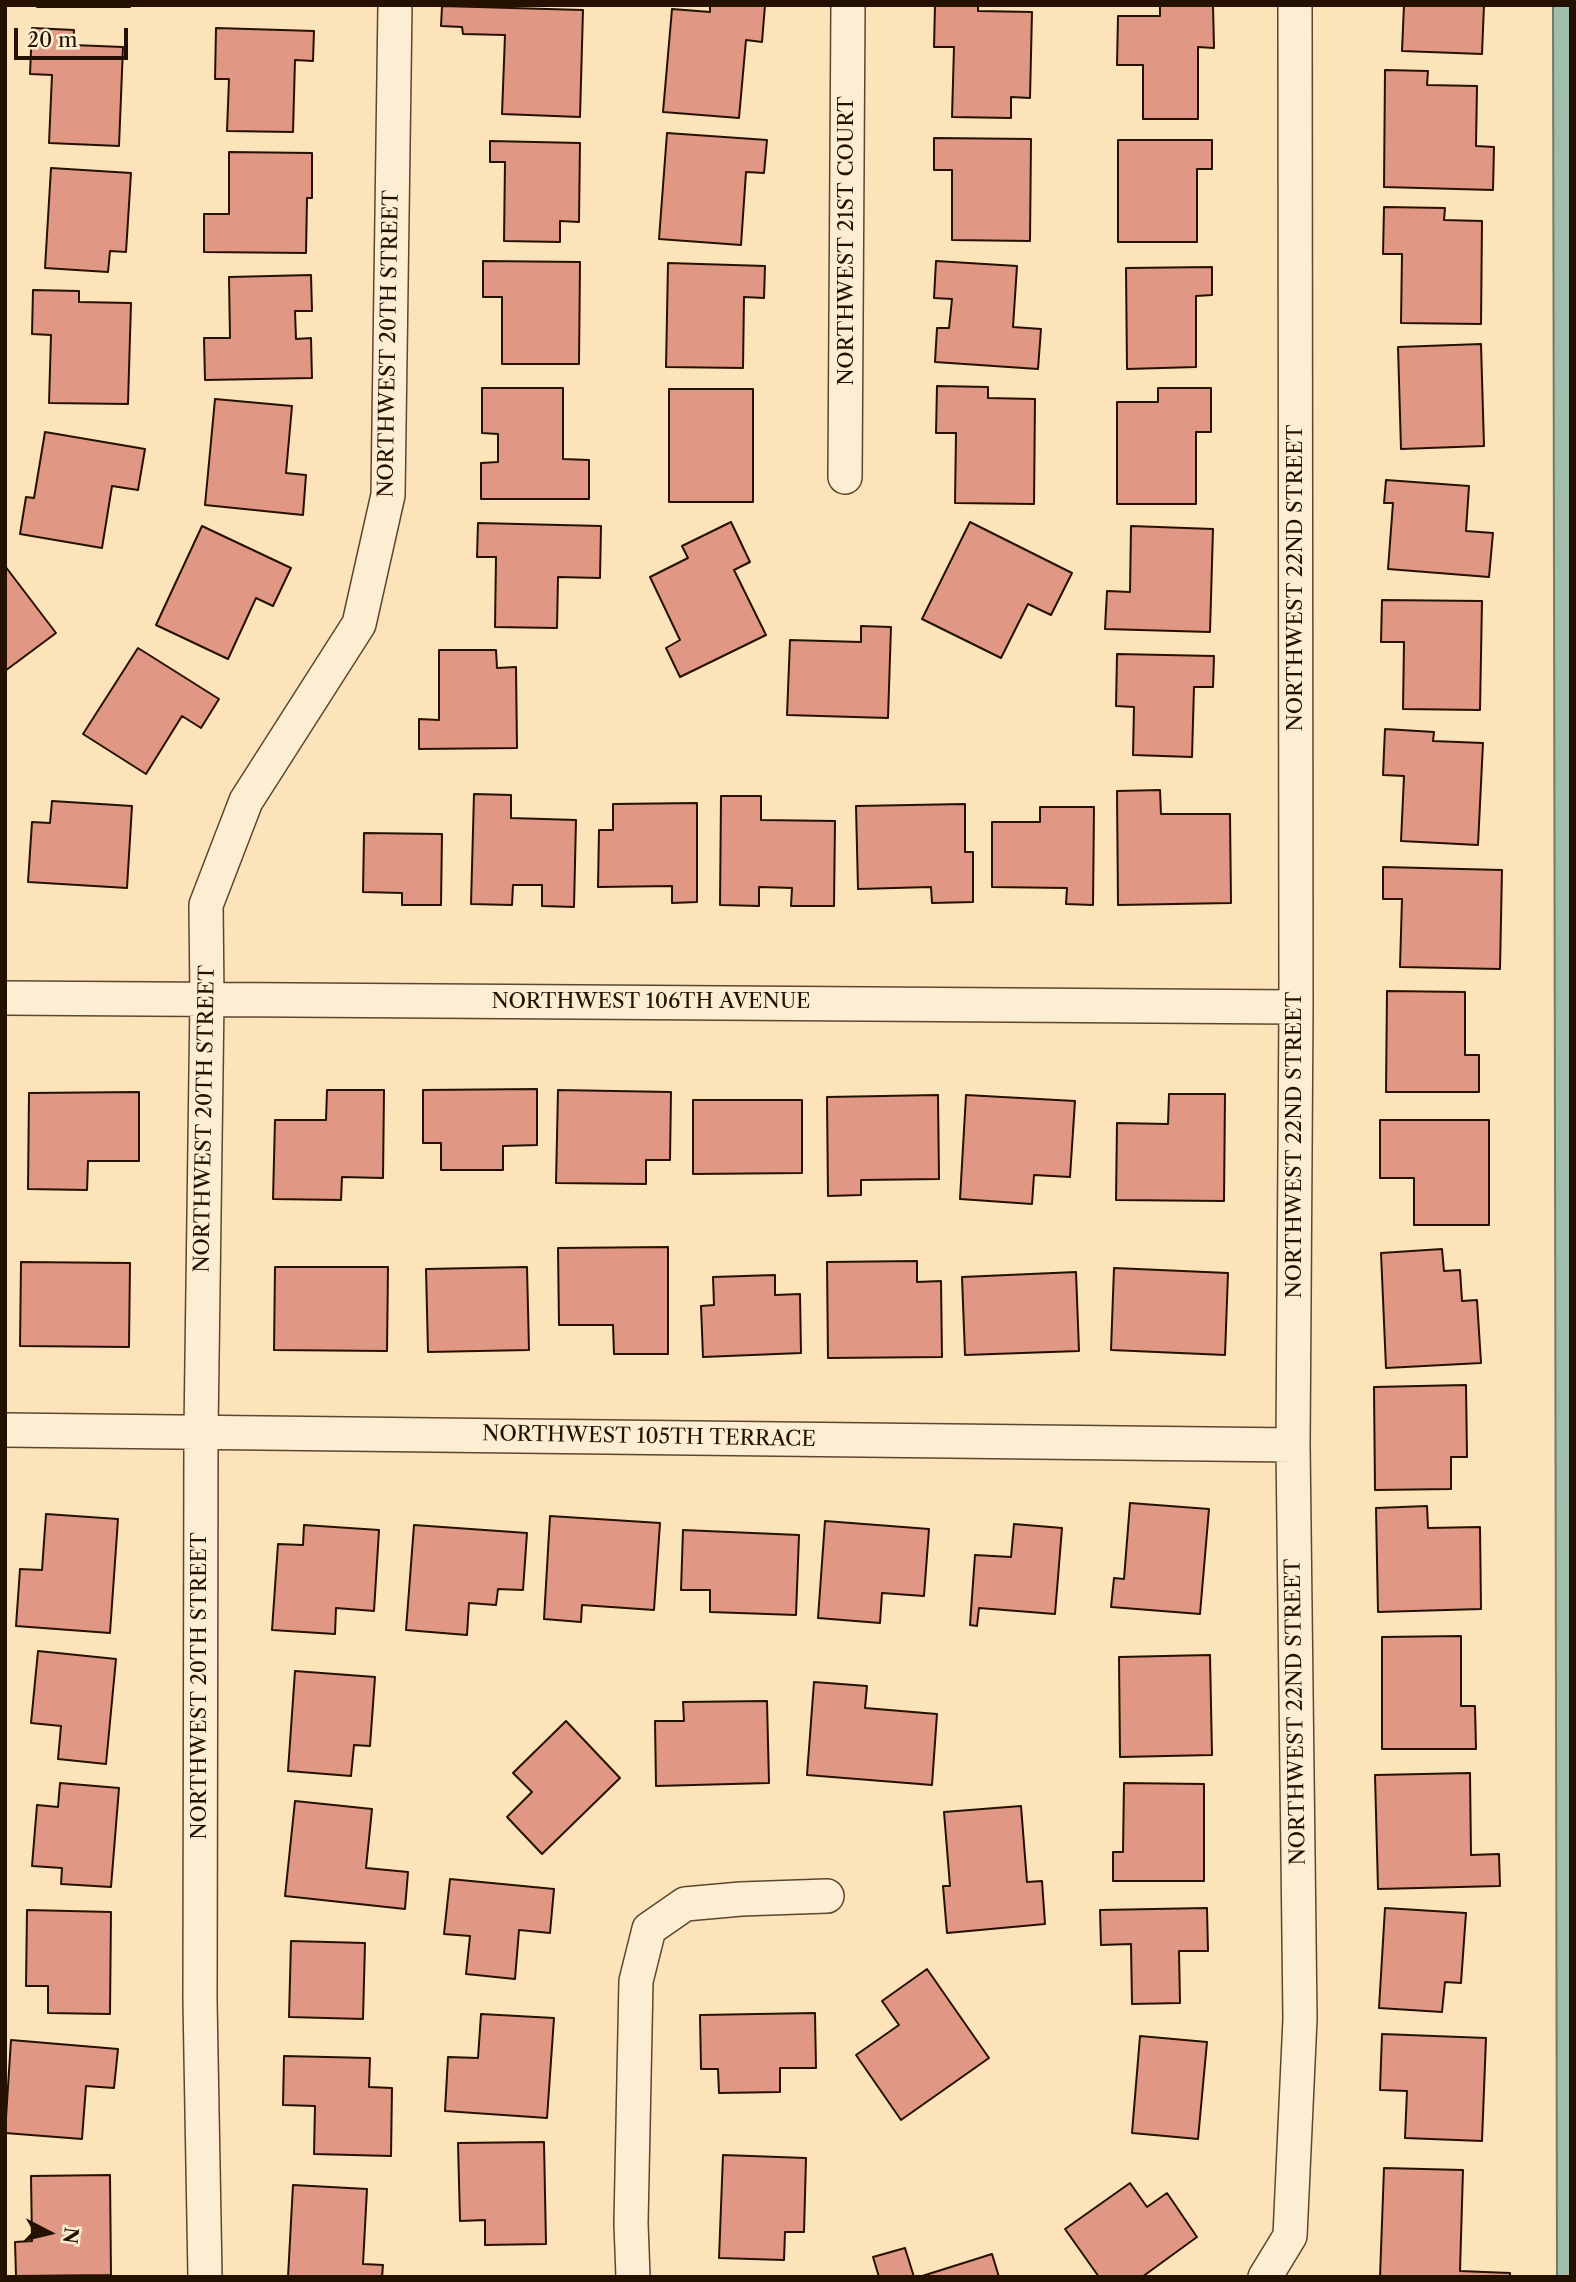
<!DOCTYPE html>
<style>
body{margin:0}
#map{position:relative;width:1576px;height:2282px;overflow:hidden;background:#fce3b9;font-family:"Libre Caslon Text",serif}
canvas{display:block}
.frame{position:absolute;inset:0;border:7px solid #251100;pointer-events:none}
.north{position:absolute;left:14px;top:2198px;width:70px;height:70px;-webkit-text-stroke:5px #fdedd2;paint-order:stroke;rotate:97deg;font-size:19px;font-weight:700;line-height:28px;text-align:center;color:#251100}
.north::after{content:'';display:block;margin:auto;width:24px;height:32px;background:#251100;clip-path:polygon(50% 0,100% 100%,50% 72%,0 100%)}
.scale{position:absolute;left:14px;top:28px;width:114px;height:32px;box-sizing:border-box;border:4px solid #251100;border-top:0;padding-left:9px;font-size:21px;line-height:24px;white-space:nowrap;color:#251100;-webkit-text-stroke:5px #fdedd2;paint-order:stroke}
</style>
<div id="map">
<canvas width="1576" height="2282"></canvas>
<div class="frame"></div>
<div class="north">N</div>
<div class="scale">20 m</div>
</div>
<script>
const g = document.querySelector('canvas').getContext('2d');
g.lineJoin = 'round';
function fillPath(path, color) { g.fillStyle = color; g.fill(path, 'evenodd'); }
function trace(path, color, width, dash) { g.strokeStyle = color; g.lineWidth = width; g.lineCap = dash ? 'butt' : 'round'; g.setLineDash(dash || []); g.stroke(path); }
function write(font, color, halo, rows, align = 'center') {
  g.font = font + ' "Libre Caslon Text",serif'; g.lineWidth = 5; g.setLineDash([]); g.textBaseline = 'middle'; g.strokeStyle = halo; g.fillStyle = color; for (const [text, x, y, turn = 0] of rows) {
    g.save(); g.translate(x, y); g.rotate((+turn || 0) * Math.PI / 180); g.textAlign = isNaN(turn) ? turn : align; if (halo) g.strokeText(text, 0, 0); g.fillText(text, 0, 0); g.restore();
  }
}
const water = new Path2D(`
 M1553,5H1571V2277H1557Z`);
const building = new Path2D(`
 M37,5H130V7H37Z
 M710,5H765L762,42L746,40L739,118L663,112L672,9L710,12Z
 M935,5H978V11L1032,12L1030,98L1011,97V118L952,117L954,47H934Z
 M1160,5H1213L1214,48L1198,47V119H1143V65H1117L1118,16H1160Z
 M1404,5H1484L1482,54L1402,51Z
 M442,6L583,10L580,117L502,114L505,35L463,34L462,27L441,26Z
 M32,28L74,30L73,45L123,47L119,146L49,143L52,75L30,74Z
 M216,28L314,31L313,61L295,60L293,132L227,131L229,79H215Z
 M1385,70L1428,71L1427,85L1477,86L1476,146L1494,147L1493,190L1384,187Z
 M667,133L767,140L764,173L746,172L741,245L659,239Z
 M934,138L1031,139L1030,241L952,240V170H934Z
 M1118,140H1212V169H1197V242H1118Z
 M490,141L580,143L579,222L560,221V242L504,241L505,162H490Z
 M229,152L312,153V198H307L306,253L204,252V214H229Z
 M51,168L131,173L126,252L110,251L108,272L45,268Z
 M1384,207L1445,208L1444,220L1482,221L1481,324L1401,323L1402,254H1383Z
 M483,261L580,262L579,364H502V297H483Z
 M936,261L1017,266L1013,327L1041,329L1038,369L935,362L937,328H949L952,299L934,298Z
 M668,263L765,266L764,298L744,297L743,368L666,367Z
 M1212,267V295L1196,296V367L1127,369L1126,268Z
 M311,275L312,311H295L296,339L311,338L312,378L205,380L204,338H230L229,277Z
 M33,290L79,291V302L131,303L128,404L49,403L51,335L32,334Z
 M1481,344L1484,446L1401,449L1398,347Z
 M937,386L988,387V398L1035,399L1034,504L955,503L956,433H936Z
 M482,388H563V459L589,460V499H481V463L498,462V434L482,433Z
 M1158,388H1211V432H1196V504H1117V402H1158Z
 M669,389H753V502H669Z
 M215,399L292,406L286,473L306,475L303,515L205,505Z
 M45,432L145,449L138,490L112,486L102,548L20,534L26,497L34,498Z
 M1386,480L1469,486L1466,531L1493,533L1489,577L1388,569L1393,503H1384Z
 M731,522L750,562L734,570L766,635L680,677L666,648L680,640L650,577L688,558L682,546Z
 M970,522L1072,573L1051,615L1028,604L1001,658L922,619Z
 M478,523L601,526L600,578L558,577L557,628L495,627L496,557H477Z
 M202,526L291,568L273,606L256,598L228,659L156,625Z
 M1131,526L1213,529L1210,632L1105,629L1107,591L1130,592Z
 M5,566L56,633L5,671Z
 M1382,600L1482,601L1480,710L1403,709L1404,642H1381Z
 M861,626L891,627L888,718L787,715L790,640L861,642Z
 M138,648L219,699L201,728L182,716L146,774L83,734Z
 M439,650H496L497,668L516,667L517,748L419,749V719L439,720Z
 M1117,654L1214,656L1213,687H1194L1192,757L1133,755L1134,707L1116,706Z
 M1385,729L1434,732L1433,741L1483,743L1478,845L1401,841L1404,776L1383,775Z
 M1160,790L1161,814H1230L1231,903L1118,905L1117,791Z
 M474,794L511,795V818L576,820L574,907L542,906V885H513L512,905L471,904Z
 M721,796H761V820L835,821L834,906H791L792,888L759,887V906L720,905Z
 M52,801L132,806L127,888L28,882L32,822L50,823Z
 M697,803V902L672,903V886L598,887L599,830H613V804Z
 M965,804V852H973V902L932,903L931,887L858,889L856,806Z
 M1040,807H1094L1093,905L1066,904L1067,888L992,887V822H1040Z
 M364,833L442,834L441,905H402V893L363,892Z
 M1383,867L1502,870L1500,969L1400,967L1402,899H1383Z
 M1387,991L1465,992V1055H1479V1092H1386Z
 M537,1089V1145L503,1146V1170H441V1143H423V1090Z
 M327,1090H384L383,1178L342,1177L341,1200L273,1199L275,1120H326Z
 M558,1090L671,1092L670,1160H646V1184L556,1183Z
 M139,1092V1161H88L87,1190L28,1189L29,1093Z
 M1169,1094H1225L1224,1201L1116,1200L1117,1123L1168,1124Z
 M938,1095L939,1179L861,1180V1195L828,1196L827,1097Z
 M966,1095L1075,1101L1070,1177L1034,1175L1032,1204L960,1199Z
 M693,1100H802V1173L693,1174Z
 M1380,1120H1489V1225H1414V1178H1380Z
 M668,1247V1354H614L613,1325H559L558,1248Z
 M1442,1249L1444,1271L1460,1270L1462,1301L1477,1300L1481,1363L1386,1368L1381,1253Z
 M917,1261V1282L941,1281L942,1357L828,1358L827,1262Z
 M21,1262L130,1263L129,1347L20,1346Z
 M275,1267H388L387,1351L274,1350Z
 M527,1267L529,1350L428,1352L426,1269Z
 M1114,1268L1228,1273L1225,1355L1111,1350Z
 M1076,1272L1079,1351L965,1355L962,1277Z
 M775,1275V1295L800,1294L801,1353L703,1357L701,1306L714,1305L713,1277Z
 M1466,1385L1467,1457H1451V1489L1375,1490L1374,1387Z
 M1130,1503L1209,1509L1200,1614L1111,1607L1114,1578L1124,1579Z
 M1427,1506L1428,1528L1480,1527L1481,1609L1378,1612L1376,1508Z
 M46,1514L118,1519L110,1633L16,1626L20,1569L42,1570Z
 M550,1516L660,1523L654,1610L582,1605L581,1622L544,1619Z
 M825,1521L929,1529L924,1596L882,1593L880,1623L818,1618Z
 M1014,1524L1062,1528L1055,1614L979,1608L977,1626L970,1625L975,1555L1011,1557Z
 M304,1525L379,1530L374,1611L336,1608L335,1634L272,1630L278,1544L303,1545Z
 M414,1525L527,1533L523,1590L498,1589L496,1605L469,1603L467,1635L406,1630Z
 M683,1530L799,1535L796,1615L710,1612V1590H681Z
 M1461,1636V1706H1475L1476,1749H1382V1637Z
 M38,1651L116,1659L106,1764L58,1759L61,1726L31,1723Z
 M1210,1655L1212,1755L1120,1757L1119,1657Z
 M295,1671L375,1677L370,1746L354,1745L351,1776L288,1771Z
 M814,1682L867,1686L865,1708L937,1714L932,1785L807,1775Z
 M767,1701L769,1783L656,1786L655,1721H684L683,1702Z
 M566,1721L620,1778L542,1854L507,1817L532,1792L513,1773Z
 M1470,1773L1471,1855L1499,1854L1500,1886L1378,1889L1375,1775Z
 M60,1783L119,1788L111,1887L61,1884L62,1868L32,1866L37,1805L58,1807Z
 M1124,1783L1204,1784V1881H1113V1852H1123Z
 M295,1801L372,1809L366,1868L408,1872L405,1909L285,1896Z
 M1021,1806L1027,1882L1042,1881L1045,1924L947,1933L943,1886H950L944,1812Z
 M450,1879L554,1889L550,1933L519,1930L515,1979L466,1974L470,1936L444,1934Z
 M1207,1908L1208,1951H1179L1180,2003L1132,2004L1131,1944L1101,1945L1100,1910Z
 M1385,1908L1466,1913L1461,1983L1445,1982L1442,2012L1379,2008Z
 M27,1910L111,1912L110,2014L48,2013V1986H26Z
 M291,1941L365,1943L363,2019L289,2017Z
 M927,1969L989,2058L901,2120L856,2055L899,2025L882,2001Z
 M815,2013L816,2068H780V2092L719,2093L718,2069H701L700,2015Z
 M481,2014L554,2018L547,2118L445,2111L448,2057L478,2058Z
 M1382,2034L1486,2038L1482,2141L1405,2138L1407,2091L1380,2090Z
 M1140,2036L1207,2042L1198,2139L1132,2133Z
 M11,2040L118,2049L114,2088L86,2086L82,2139L5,2133Z
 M284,2056L370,2058L369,2087L392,2088L391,2156L314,2154L315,2106L283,2105Z
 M544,2142L546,2244L485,2245V2220L460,2221L458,2143Z
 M723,2155L806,2158L804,2232H785L784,2260L719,2258Z
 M1384,2168L1463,2170L1460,2271L1510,2273V2277H1380Z
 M110,2175L111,2275L16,2276L15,2242L32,2241L31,2176Z
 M1130,2183L1147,2207L1167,2193L1197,2237L1142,2277H1099L1065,2229Z
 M293,2185L367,2189L363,2264L383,2265L382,2277H288Z
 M905,2248L914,2277H879L873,2257Z
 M992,2254L999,2277H919Z`);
const minor = new Path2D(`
 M845,477L848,5
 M5,998L1296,1007
 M5,1430L1293,1445
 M205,2277L200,2000L201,1431L207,999L206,905L246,801L359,624L388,495L395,5
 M633,2277L631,2223L636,1981L649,1929L685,1904L741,1899L827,1896
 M1265,2277L1290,2236L1300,2019L1293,1445L1296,1007L1295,5`);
const streetNames = [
 ["NORTHWEST 21ST COURT",847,241,-90],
 ["NORTHWEST 20TH STREET",389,344,-89],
 ["NORTHWEST 22ND STREET",1296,578,-90],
 ["NORTHWEST 106TH AVENUE",651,1002],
 ["NORTHWEST 20TH STREET",205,1119,-89],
 ["NORTHWEST 22ND STREET",1295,1145,-90],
 ["NORTHWEST 105TH TERRACE",649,1437,1],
 ["NORTHWEST 20TH STREET",200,1686,-90],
 ["NORTHWEST 22ND STREET",1296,1712,-91]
];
fillPath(water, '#a0beab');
trace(water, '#6f7967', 2);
fillPath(building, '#e09783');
trace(building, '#251100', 2);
trace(minor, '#5b462e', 36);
trace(minor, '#fdedd2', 33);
write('21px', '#251100', '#fdedd2', streetNames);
</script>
